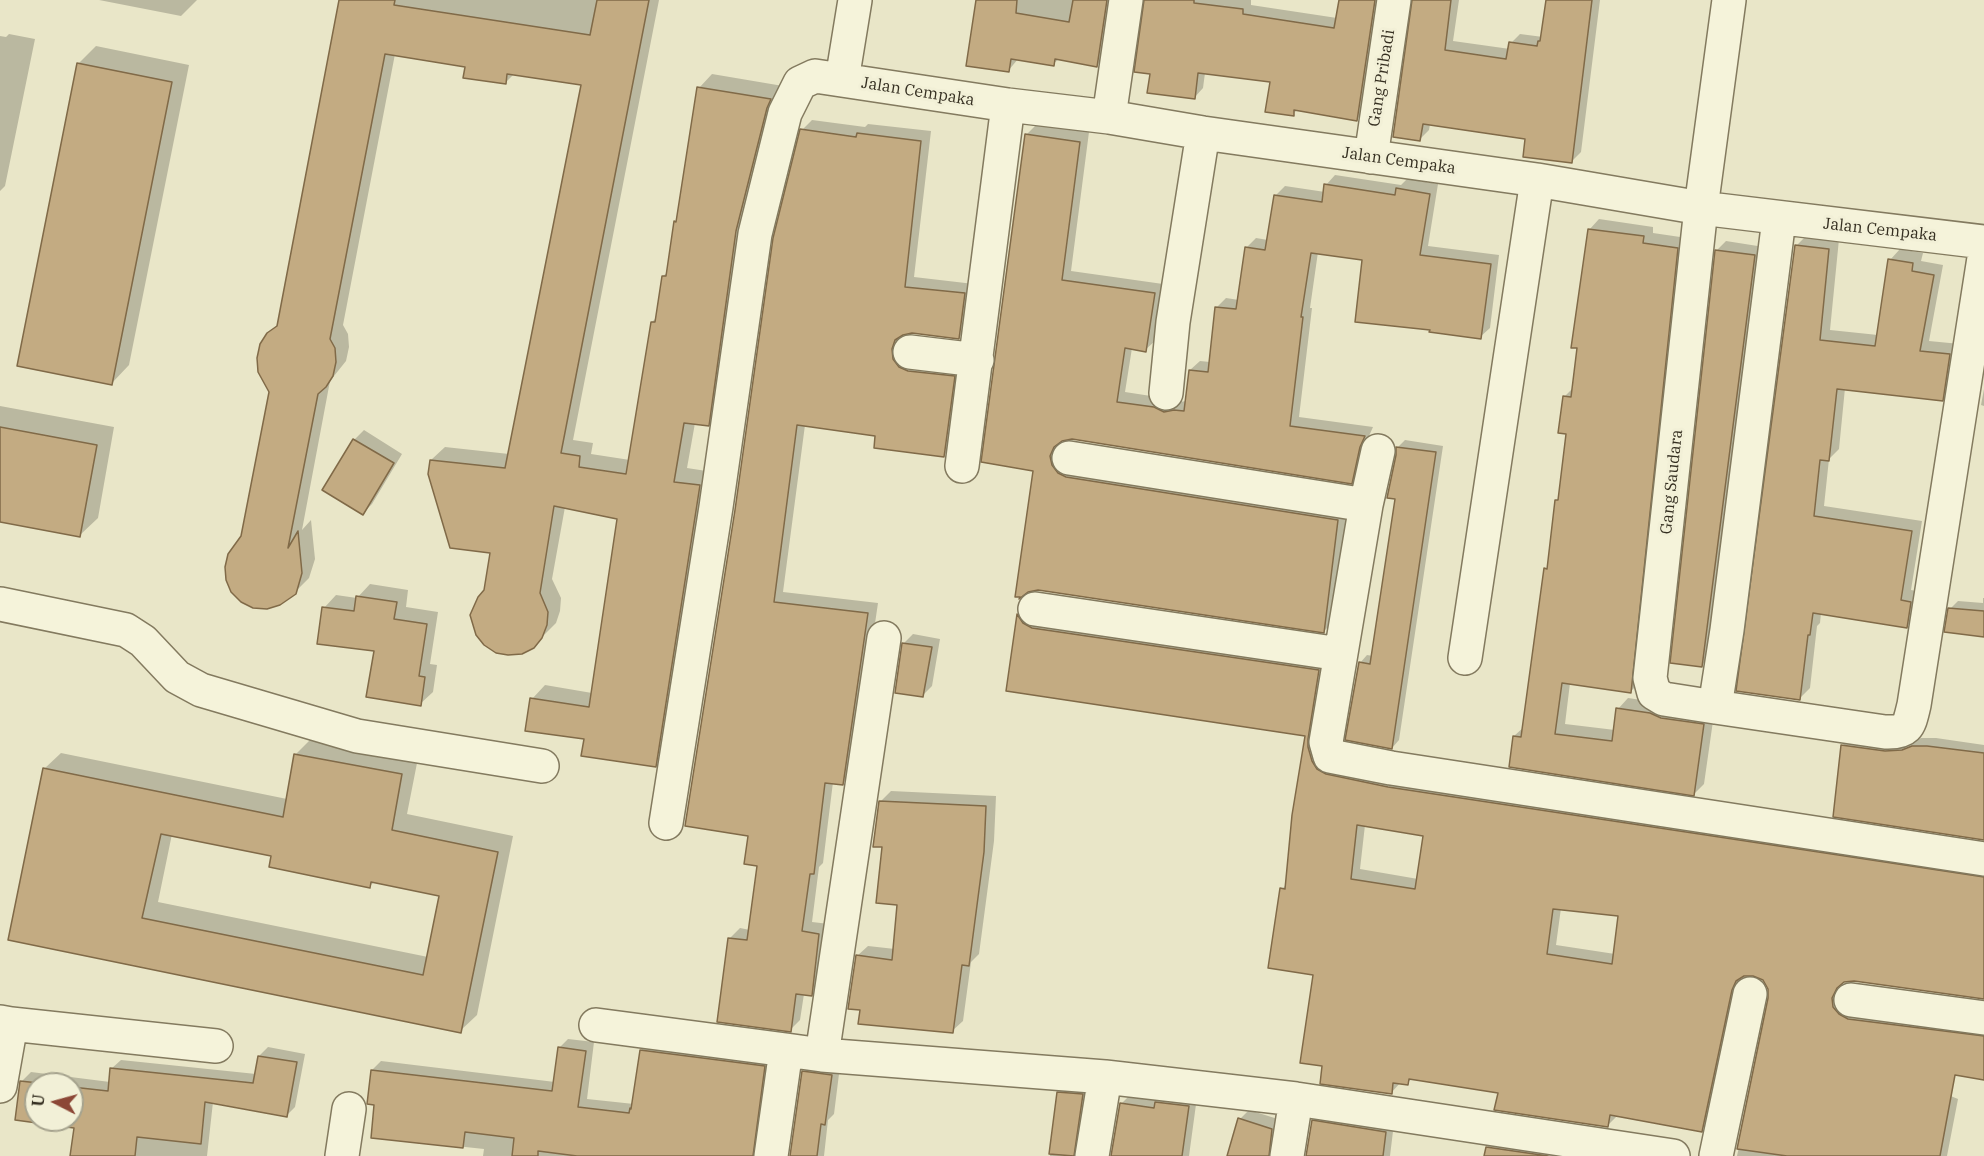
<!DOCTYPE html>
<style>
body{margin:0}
#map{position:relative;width:1984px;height:1156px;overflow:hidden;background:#e9e6c8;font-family:"IBM Plex Serif",serif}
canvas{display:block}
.north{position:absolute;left:24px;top:1072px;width:60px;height:60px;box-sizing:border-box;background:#f2f0d7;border:2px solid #a6a38e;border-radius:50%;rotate:276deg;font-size:16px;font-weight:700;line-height:24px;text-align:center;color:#352f21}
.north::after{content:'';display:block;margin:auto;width:21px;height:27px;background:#8c4736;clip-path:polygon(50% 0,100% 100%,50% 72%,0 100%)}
</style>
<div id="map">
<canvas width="1984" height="1156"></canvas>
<div class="north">U</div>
</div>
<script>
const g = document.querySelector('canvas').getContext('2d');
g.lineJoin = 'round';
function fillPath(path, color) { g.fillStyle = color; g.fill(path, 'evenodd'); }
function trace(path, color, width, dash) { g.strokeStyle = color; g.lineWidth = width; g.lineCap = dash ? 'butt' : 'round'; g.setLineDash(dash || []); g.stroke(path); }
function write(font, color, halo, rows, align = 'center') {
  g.font = font + ' "IBM Plex Serif",serif'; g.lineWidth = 6; g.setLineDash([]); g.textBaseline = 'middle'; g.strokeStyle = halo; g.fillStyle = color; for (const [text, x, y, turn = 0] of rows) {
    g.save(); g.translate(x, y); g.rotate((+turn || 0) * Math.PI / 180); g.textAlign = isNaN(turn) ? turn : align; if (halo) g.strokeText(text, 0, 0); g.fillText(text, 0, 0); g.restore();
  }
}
const shadow = new Path2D(`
 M99,0H197L181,16Z
 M341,0H659L573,440L593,443L591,454L630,460L652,322L657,317L663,276L668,272L676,222L678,220L699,88L712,74L783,86L722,411L708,424L695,423L687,468L713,472L669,752L655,766L586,738L532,699L545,685L592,693L619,517L565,507L552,579L561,598L560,611L556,623L533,646L485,591L492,552L431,460L445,447L509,454L582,83L514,74L505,83L467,66L395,54L343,325L348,334L349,347L346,361L330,381L302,530L311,520L315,559L309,578L295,592L242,536L270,392L268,334L279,323Z
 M976,0H1114L1106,56L1097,65L1059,59L1053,64L1018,59L1008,71Z
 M1146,0H1251V5L1337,18L1340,0H1382L1366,110L1357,119L1298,109L1293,114L1271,81L1205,73L1203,88L1194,98L1152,73Z
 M1414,0H1459L1453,41L1510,49L1511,43L1520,34L1543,37L1547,0H1600L1581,152L1572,161L1527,137L1430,124L1429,130L1420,139Z
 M9,34L35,39L5,186L0,191V36L6,37Z
 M96,46L189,65L129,365L112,383L78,64Z
 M812,120L865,127L868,124L931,131L914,277L974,284L969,327L959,337L912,332L903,333L901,339L964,366L954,445L944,455L877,435L805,425L783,592L878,603L853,773L843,783L833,782L823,863L819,867L812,922L829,924L821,984L811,995L804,994L800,1020L790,1030L730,938L740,928L750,930L759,865L750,835L802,130Z
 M1036,125L1089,132L1071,271L1163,284L1155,341L1145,350L1132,348L1125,392L1164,398L1174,403L1186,401L1190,370L1200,361L1210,362L1216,308L1226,298L1239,300L1246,248L1256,238L1268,240L1275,196L1285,186L1325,192L1326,185L1335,175L1401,185L1407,179L1438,184L1428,246L1499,255L1490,328L1480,337L1363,259L1318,252L1310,308H1312L1299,417L1373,427L1369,436L1361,473L1351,482L1072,438L1062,439L1059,445L1061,455L1347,510L1333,622L1324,631L1035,469L1026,135Z
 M1599,219L1653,227V233L1687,238L1641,681L1631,691L1570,683L1565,724L1615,730L1618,709L1628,698L1661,703L1714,714L1704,784L1694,794L1514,736L1524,727L1546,569L1548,566L1557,501L1559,498L1568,433L1564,397L1574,387L1589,230Z
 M1806,236L1839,239L1830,330L1878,335L1890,260L1900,249L1923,253L1921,261L1943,265L1929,341L1960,344L1953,389L1942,399L1845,388L1839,449L1829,459L1824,506L1922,521L1911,590L1921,592L1917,616L1907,626L1821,613L1820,623L1817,626L1810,688L1799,699L1796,246Z
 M1726,241L1764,247L1711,656L1702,665L1717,250Z
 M1984,389V406L1981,405Z
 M0,406L114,427L98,518L80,535L0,521Z
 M364,430L402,454L372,504L363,513L324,490L355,439Z
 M1405,440L1443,446L1399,740L1392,748L1360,663L1367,655L1373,656L1396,498L1398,447Z
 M370,584L408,590L406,607L438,612L430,664L437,665L433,692L420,704L375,650L324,608L336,595L357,598Z
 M1983,598H1984V635L1950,609L1958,601L1983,603Z
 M1027,606L1328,661L1321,751L1984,867V998L1854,980L1844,981L1841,987L1984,1026V1078L1855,1057L1958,1099L1947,1156H1737L1770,998L1769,988L1764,979L1755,974L1742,976L1741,979L1711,1120L1701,1130L1618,1115L1607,1126L1499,1092L1413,1078L1407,1083L1401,1082L1391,1093L1324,1065L1315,974L1282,889L1287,884L1306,735L1008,690L1019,614ZM1365,825L1424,834L1418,879L1360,869ZM1561,908L1620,915L1615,954L1556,945Z
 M913,634L940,639L932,686L923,695L897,691L904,643Z
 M1851,737L1911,742L1921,738H1936L1984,745V839L1834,816L1843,745Z
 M311,739L418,758L407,814L513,836L477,1015L460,1031L10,939L44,769L61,753L287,799L295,755ZM172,834L273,855L370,886L375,881L441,895L428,957L158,902Z
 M891,791L996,796L994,841L979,954L971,962L963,1021L952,1031L862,1009L857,956L868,946L895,949L899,904L883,846L880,802Z
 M568,1039L594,1042L587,1099L634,1104L641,1050L650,1041L773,1058L764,1156H483L484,1149L372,1137L376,1104L372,1070L381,1061L555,1082L559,1048Z
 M268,1047L305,1054L295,1107L286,1116L213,1102L207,1156H72L76,1127L17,1119L22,1081L31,1072L110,1082L111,1069L121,1060L256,1074L259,1056ZM36,1084H72V1120H36Z
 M812,1063L840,1066L834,1114L828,1120L824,1156H791L803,1072Z
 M1067,1084L1091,1085L1085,1156H1050L1058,1093Z
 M1130,1095L1197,1097L1189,1156H1112L1121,1104Z
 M1249,1110L1281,1120L1280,1156H1228L1240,1119Z
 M1322,1112L1394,1123L1390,1156H1308L1313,1121Z
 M1497,1138L1610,1156H1485L1487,1147Z`);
const building = new Path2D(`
 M339,0H395L394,5L590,35L597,0H649L561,453L580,456L579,467L626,474L651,322H655L662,276H666L674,221L676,222L697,87L771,99L767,108L736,231L709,426L684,423L674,482L700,485L656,767L581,756L584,739L525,731L530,698L589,707L617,519L554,506L540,593L548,612L547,625L542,638L534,648L522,654L508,655L496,653L484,645L476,635L470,615L478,597L484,590L490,553L450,548L428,474L430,460L505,468L581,85L507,74L506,84L463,78L465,67L385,54L330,339L335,348L336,362L333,376L326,387L318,394L288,548L298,531L302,573L296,594L280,605L267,609L253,608L241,602L231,592L226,580L225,567L228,554L241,536L269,392L258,372L257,358L260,344L267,333L277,326Z
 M976,0H1017L1016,13L1069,22L1073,0H1107L1097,67L1055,59L1054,66L1011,59L1009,72L966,66Z
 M1144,0H1194V3L1243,9V14L1334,28L1339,0H1375L1357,121L1294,110V116L1265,112L1270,82L1198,73L1195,99L1147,93L1150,74L1134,72Z
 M1412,0H1451L1445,50L1506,59L1509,42L1537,46L1538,41H1540L1546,0H1592L1572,163L1523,157L1525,139L1423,124L1420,141L1393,137Z
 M77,63L172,82L112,385L17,366Z
 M800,129L856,137L857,133L921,141L905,287L965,293L959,339L912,333L903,335L895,340L892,349L893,359L899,367L908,371L955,376L944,457L874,448L875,436L797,425L774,602L868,613L843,785L825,783L814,874H810L802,931L819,934L812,996L796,994L791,1032L717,1022L728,938L747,940L757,866L744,864L748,836L685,826L735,510L773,238Z
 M1025,134L1080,142L1062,280L1155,293L1146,352L1125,348L1117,402L1154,407L1164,412L1174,410L1184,411L1189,370L1208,372L1215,307L1236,309L1245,247L1265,250L1274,195L1322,202L1324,184L1395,195L1396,188L1430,194L1420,255L1491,264L1481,339L1429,332L1430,330L1355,322L1362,260L1311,253L1301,317H1303L1290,426L1365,436L1360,447L1352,484L1072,439L1062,441L1054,447L1050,456L1052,465L1058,473L1066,477L1338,520L1324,633L1038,590L1028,592L1019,599L1020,597H1015L1033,471L981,462Z
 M1588,229L1644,236L1643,243L1678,248L1631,693L1562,683L1555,734L1612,741L1616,708L1650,713L1661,718L1704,724L1694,796L1509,767L1513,736L1521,737L1544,568L1547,569L1555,500H1558L1566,434L1558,433L1563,396L1571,397L1577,348H1571Z
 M1795,245L1829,249L1820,340L1875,346L1888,259L1913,263L1912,271L1934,275L1920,351L1950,354L1943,401L1837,389L1829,461L1820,460L1814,516L1912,531L1901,600L1911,602L1907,628L1813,613L1810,635H1808L1800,700L1736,691Z
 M1715,250L1755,255L1702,667L1670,663Z
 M0,427L97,445L80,537L0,522Z
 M353,439L394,463L363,515L322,490Z
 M1396,447L1436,452L1392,749L1345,740L1359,662L1370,664L1395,499L1387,498L1396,455Z
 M356,596L397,602L394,619L427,624L419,676L425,677L421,706L366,697L374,651L317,644L322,607L354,611Z
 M1948,608L1984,611V637L1944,632Z
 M1017,614L1023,623L1032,628L1319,670L1308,739V747L1312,761L1317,769L1326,774L1388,787L1984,877V999L1854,981L1844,982L1837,988L1832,998L1833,1007L1839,1014L1848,1019L1984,1036V1080L1955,1075L1940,1156H1787L1737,1149L1768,998V989L1763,980L1753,976H1744L1736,981L1732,990L1702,1132L1610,1115L1608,1127L1494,1110L1498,1093L1409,1079L1408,1085L1393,1083L1392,1094L1320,1084L1322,1066L1300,1063L1313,975L1268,968L1280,888L1285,889L1292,815L1305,736L1006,691ZM1357,825L1423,836L1415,889L1351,879ZM1553,909L1618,916L1612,964L1547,954Z
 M902,643L932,647L923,697L895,693Z
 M1841,745L1885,751L1902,750L1912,746H1927L1984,753V840L1833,817Z
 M294,754L402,774L392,830L498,852L461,1033L8,940L43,768L283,817ZM161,834L271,856L269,867L370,888L371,882L439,896L423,975L142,918Z
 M879,801L986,806L984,852L969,966L962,965L953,1033L858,1024L860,1010L848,1009L856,955L892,960L897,905L876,903L882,847H873Z
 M558,1047L586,1051L578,1107L629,1113L630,1108L631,1109L640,1050L765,1066L753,1156H577L538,1151V1156H512L514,1138L465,1132L463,1148L371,1138L374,1105L367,1104L371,1070L552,1091Z
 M258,1056L297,1062L287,1117L205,1102L201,1144L137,1137L135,1156H70L74,1128L15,1120L20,1081L48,1084H36V1120H72V1087L108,1091L110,1068L253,1083Z
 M802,1071L832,1075L825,1125L821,1124L817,1156H790Z
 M1057,1092L1083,1094L1074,1156L1049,1154Z
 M1155,1102L1189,1106L1182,1156H1111L1120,1103L1154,1108Z
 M1238,1118L1272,1129L1269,1156H1227Z
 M1312,1120L1386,1132L1383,1156H1306Z
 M1486,1147L1548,1156H1484Z`);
const minor = new Path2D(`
 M842,80L855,0
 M1109,117L1126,0
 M1371,157L1394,0
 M1779,219L1727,630L1715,707L1885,732C1909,733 1909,725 1914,705L1984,258
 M910,352L977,360
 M1166,393L1173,322L1203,133
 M1069,458L1366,505L1326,742L1330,756L1391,768L1984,859
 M962,466L1008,105
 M1366,505L1378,451
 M0,604L126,630L143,641L177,677L201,690L357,736L542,766
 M1035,609L1340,654
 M1465,658L1537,180
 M1715,707L1664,699L1654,693L1650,678L1701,208L1729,0
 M666,823L716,507L755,234L785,113L800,83L815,76L1008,105L1109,117L1203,133L1537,180L1701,208L1984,242
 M1851,1000L1984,1018
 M0,1022L11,1024L0,1086
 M11,1024L216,1046
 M596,1025L786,1050
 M822,1055L884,638
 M342,1156L349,1109
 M771,1156L786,1050L822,1055L1105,1077L1296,1099L1673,1156
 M1092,1156L1105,1077
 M1287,1156L1296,1099
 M1716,1156L1750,994`);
const streetNames = [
 ["Gang Pribadi",1382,78,-81],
 ["Jalan Cempaka",918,92,9],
 ["Jalan Cempaka",1399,161,8],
 ["Jalan Cempaka",1880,230,6],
 ["Gang Saudara",1672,482,-84]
];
fillPath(shadow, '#0003');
fillPath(building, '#c3ab82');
trace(building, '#806a48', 1.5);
trace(minor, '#837a5f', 36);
trace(minor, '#f5f3da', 33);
write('16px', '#352f21', '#f2f0d7', streetNames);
</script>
